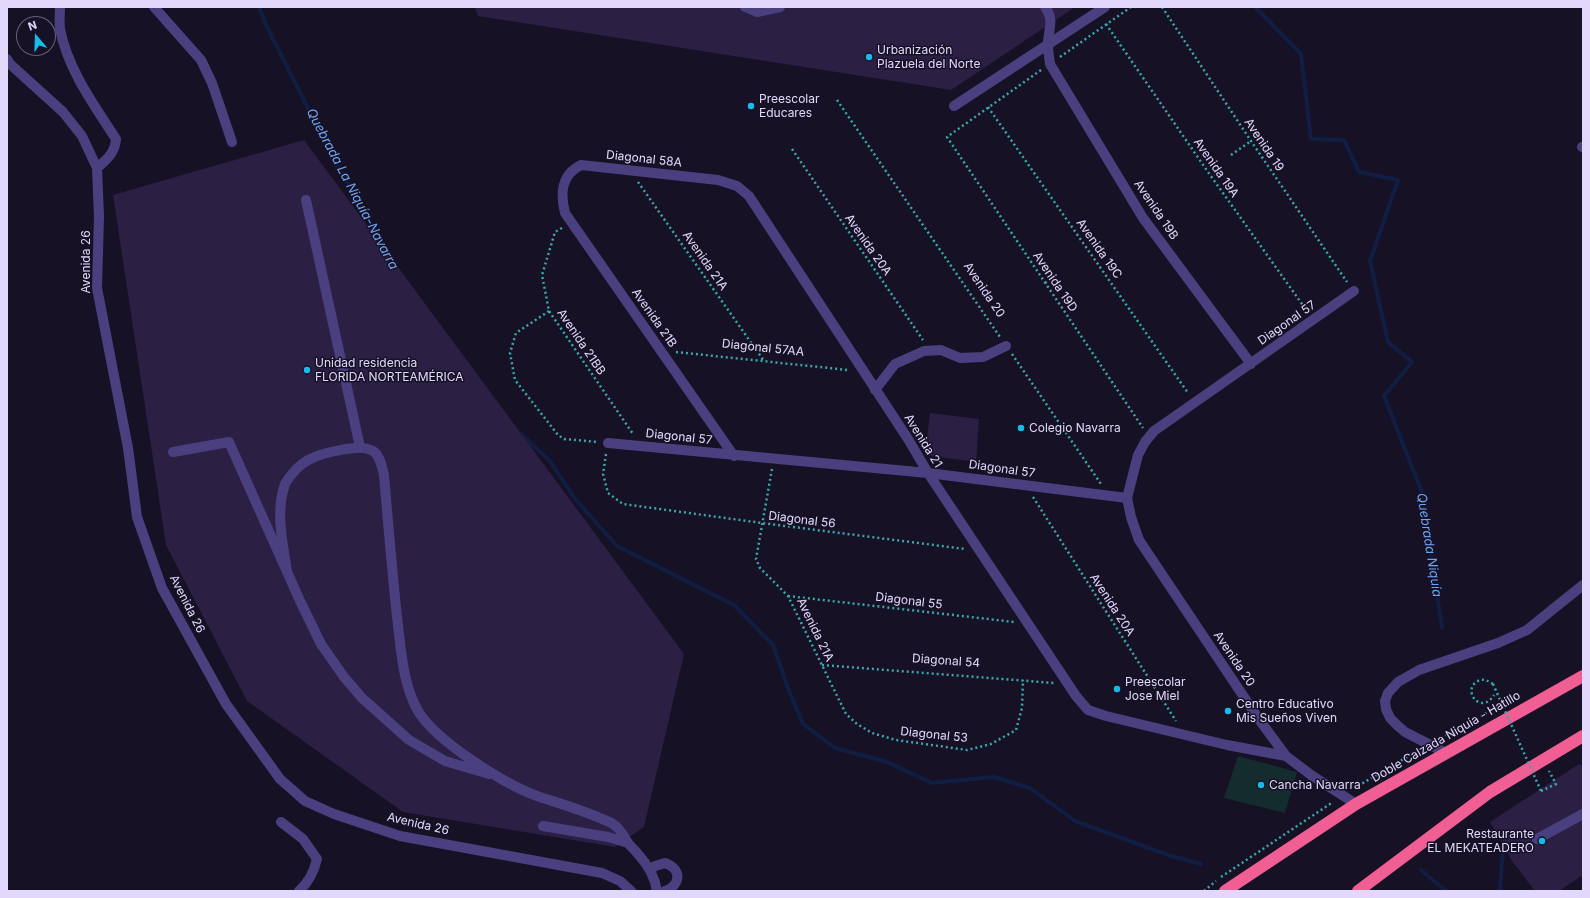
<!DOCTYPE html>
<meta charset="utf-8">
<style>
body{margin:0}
#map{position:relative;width:1590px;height:898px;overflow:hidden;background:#171125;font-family:Inter,sans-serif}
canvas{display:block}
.frame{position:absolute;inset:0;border:8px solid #e1d8fc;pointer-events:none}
.north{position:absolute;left:16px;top:16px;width:40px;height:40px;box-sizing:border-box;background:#171125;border:1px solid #68617b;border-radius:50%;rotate:341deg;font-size:11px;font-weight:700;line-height:16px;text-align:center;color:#e1d8fc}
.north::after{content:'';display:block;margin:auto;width:14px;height:18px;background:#15bceb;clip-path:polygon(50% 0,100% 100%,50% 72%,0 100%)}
</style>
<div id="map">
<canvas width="1590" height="898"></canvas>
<div class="frame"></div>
<div class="north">N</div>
</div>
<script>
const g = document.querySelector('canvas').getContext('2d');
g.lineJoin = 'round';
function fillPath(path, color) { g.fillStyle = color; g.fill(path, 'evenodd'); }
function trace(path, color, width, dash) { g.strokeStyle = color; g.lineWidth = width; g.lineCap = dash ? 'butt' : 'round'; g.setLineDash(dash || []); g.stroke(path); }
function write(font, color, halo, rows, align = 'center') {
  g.font = font + ' Inter,sans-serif'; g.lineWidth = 3; g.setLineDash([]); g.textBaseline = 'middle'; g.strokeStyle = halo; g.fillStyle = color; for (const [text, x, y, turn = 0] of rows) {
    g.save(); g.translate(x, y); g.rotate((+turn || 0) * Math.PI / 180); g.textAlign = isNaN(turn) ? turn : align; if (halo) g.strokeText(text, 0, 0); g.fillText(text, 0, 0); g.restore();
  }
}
const green = new Path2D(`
 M1238,756L1297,772L1285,813L1224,798Z`);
const stream = new Path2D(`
 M259,7L266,25L335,162L380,238L388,255
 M1255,7L1301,54L1311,139L1344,140L1359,172L1398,180L1370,261L1388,342L1412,362L1384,396L1422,492L1442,628
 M520,433L550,461L576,500L617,546L734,605L773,645L789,691L803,724L835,748L887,762L932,783L994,777L1030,788L1075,821L1171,856L1201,864
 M1421,870L1446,891
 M1500,891L1503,848`);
const building = new Path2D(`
 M475,7H1075L951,90L478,16Z
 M304,140L684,654L644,827L615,847L403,812L247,701L166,545L113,195Z
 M930,413L979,419L976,462L925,455Z
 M1579,764L1583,766V875L1559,891H1535L1512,861L1490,822Z`);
const path = new Path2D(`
 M1162,7L1251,141L1347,282
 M1106,24L1208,172L1307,311
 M1060,57L1131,7
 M1041,70L947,137L1143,428
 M837,100L1000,337
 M988,107L1188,393
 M792,149L923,340
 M1231,155L1251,141
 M638,182L764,361
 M562,228L555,232L542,275L549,311L633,434
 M1045,283L1055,276
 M549,311L516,333L510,353L515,380L558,435L564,439L598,442
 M676,352L848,370
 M1012,354L1101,484
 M606,454L603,474L608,493L623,504L762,523L965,549
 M772,469L756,559L760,568L788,596L846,714L857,724L872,733L896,740L967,750L991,744L1016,730L1022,708L1023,680
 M1033,497L1176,721
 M788,596L1014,622
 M822,665L1054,683
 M1493,684C1488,681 1483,678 1478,681C1461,690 1481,716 1494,695
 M1441,738L1503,704
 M1358,786L1417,751
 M1541,791L1556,784L1549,771
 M1221,877L1333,802
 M1204,891L1216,881`);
const minor = new Path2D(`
 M60,7C60,14 59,22 60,29C68,70 94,105 116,139C115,153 107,159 97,168
 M154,7L201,60L212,83L232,142
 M745,7L757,12L780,7
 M1045,7C1055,20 1048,30 1048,44C1048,51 1049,57 1050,64L1143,218L1251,364
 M7,59L10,64L63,112L82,136L97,168L99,216L97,288L128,448L137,517L162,588L226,704L280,779L305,801L334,814L400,836L602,873L620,881L631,891
 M954,106L1105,7
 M1582,147H1583
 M306,200L360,447
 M1354,291L1154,431L1145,442L1138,455L1127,498L1131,517L1139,540L1258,718L1286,756L1311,775L1356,804
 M875,390L895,364L924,351L941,350L960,358L983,357L1006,346
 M608,443L928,473L1127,498
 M173,452L229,442L301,603L321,644L344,677L362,698L409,740L445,761L489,774
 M734,456L565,213C560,193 561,175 581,165L718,180L737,186L749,196L908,439L928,473L1076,696L1088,710L1106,716L1227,745L1286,756
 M287,572C283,544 275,512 285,484C287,480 290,477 292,474C306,456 325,453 346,449C356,448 363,446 373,451C380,455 382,468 384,475C388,522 392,570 397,617C401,647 402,683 418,711C436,741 504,784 537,796C558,803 579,809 600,818C604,820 609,821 613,824C621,829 623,836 628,843C631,847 635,850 638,854C648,865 655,877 657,891
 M1446,753L1405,732L1398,726L1390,718L1386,709L1385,701L1388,693L1398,682L1419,670L1498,643L1527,630L1583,585
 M281,822L303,839L317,859C314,872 309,882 299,891
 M543,826L608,837L628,843
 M1537,839L1583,814
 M650,870L655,866L665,863C682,869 681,885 665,891`);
const highway = new Path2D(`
 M1225,891L1356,804L1583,676
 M1358,891L1490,792L1583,736`);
const pathBridge = new Path2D(`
 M1493,684L1541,791`);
const markers = [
 [869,57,4,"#15bceb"],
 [751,106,4,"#15bceb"],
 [307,370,4,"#15bceb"],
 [1021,428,4,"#15bceb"],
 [1117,689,4,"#15bceb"],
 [1228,711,4,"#15bceb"],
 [1261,785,4,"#15bceb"],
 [1542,841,4,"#15bceb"]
];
const poiNames = [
 ["Urbanización",877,50],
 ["Plazuela del Norte",877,64],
 ["Preescolar",759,99],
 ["Educares",759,113],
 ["Unidad residencia",315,363],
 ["FLORIDA NORTEAMÉRICA",315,377],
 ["Colegio Navarra",1029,428],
 ["Preescolar",1125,682],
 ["Jose Miel",1125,696],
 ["Centro Educativo",1236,704],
 ["Mis Sueños Viven",1236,718],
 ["Cancha Navarra",1269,785],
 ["Restaurante",1534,834,"right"],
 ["EL MEKATEADERO",1534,848,"right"]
];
const streetNames = [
 ["Avenida 19",1264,145,56],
 ["Diagonal 58A",644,159,6],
 ["Avenida 19A",1216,168,55],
 ["Avenida 19B",1156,210,56],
 ["Avenida 20A",868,245,55],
 ["Avenida 19C",1099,249,55],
 ["Avenida 21A",705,261,55],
 ["Avenida 26",86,262,-90],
 ["Avenida 19D",1055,282,56],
 ["Avenida 20",984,290,56],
 ["Avenida 21B",654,318,55],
 ["Diagonal 57",1287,323,-35],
 ["Avenida 21BB",581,342,56],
 ["Diagonal 57AA",763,348,6],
 ["Diagonal 57",679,437,6],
 ["Avenida 21",923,441,58],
 ["Diagonal 57",1002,469,8],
 ["Diagonal 56",802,520,7],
 ["Diagonal 55",909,601,7],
 ["Avenida 26",187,604,63],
 ["Avenida 20A",1112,605,57],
 ["Avenida 21A",815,630,64],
 ["Avenida 20",1234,659,56],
 ["Diagonal 54",946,661,4],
 ["Diagonal 53",934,735,6],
 ["Doble Calzada Niquia - Hatillo",1446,737,-30],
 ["Avenida 26",418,824,13]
];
const waterNames = [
 ["Quebrada La Niquía-Navarra",352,189,62],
 ["Quebrada Niquía",1429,545,81]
];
fillPath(green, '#152c2e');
trace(stream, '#111e44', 4);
fillPath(building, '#2b1f44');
trace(path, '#3aa7ae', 2.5, [2, 3]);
trace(minor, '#4a4080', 10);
trace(highway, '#f15e93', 12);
trace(pathBridge, '#3aa7ae', 2.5, [2, 3]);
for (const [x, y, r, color] of markers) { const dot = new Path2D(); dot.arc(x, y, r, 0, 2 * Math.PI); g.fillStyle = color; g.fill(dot); trace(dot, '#171125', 1.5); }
write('12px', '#e1d8fc', '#171125', poiNames, 'left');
write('12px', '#e1d8fc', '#171125', streetNames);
write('italic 13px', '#6fa6f3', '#171125', waterNames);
</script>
